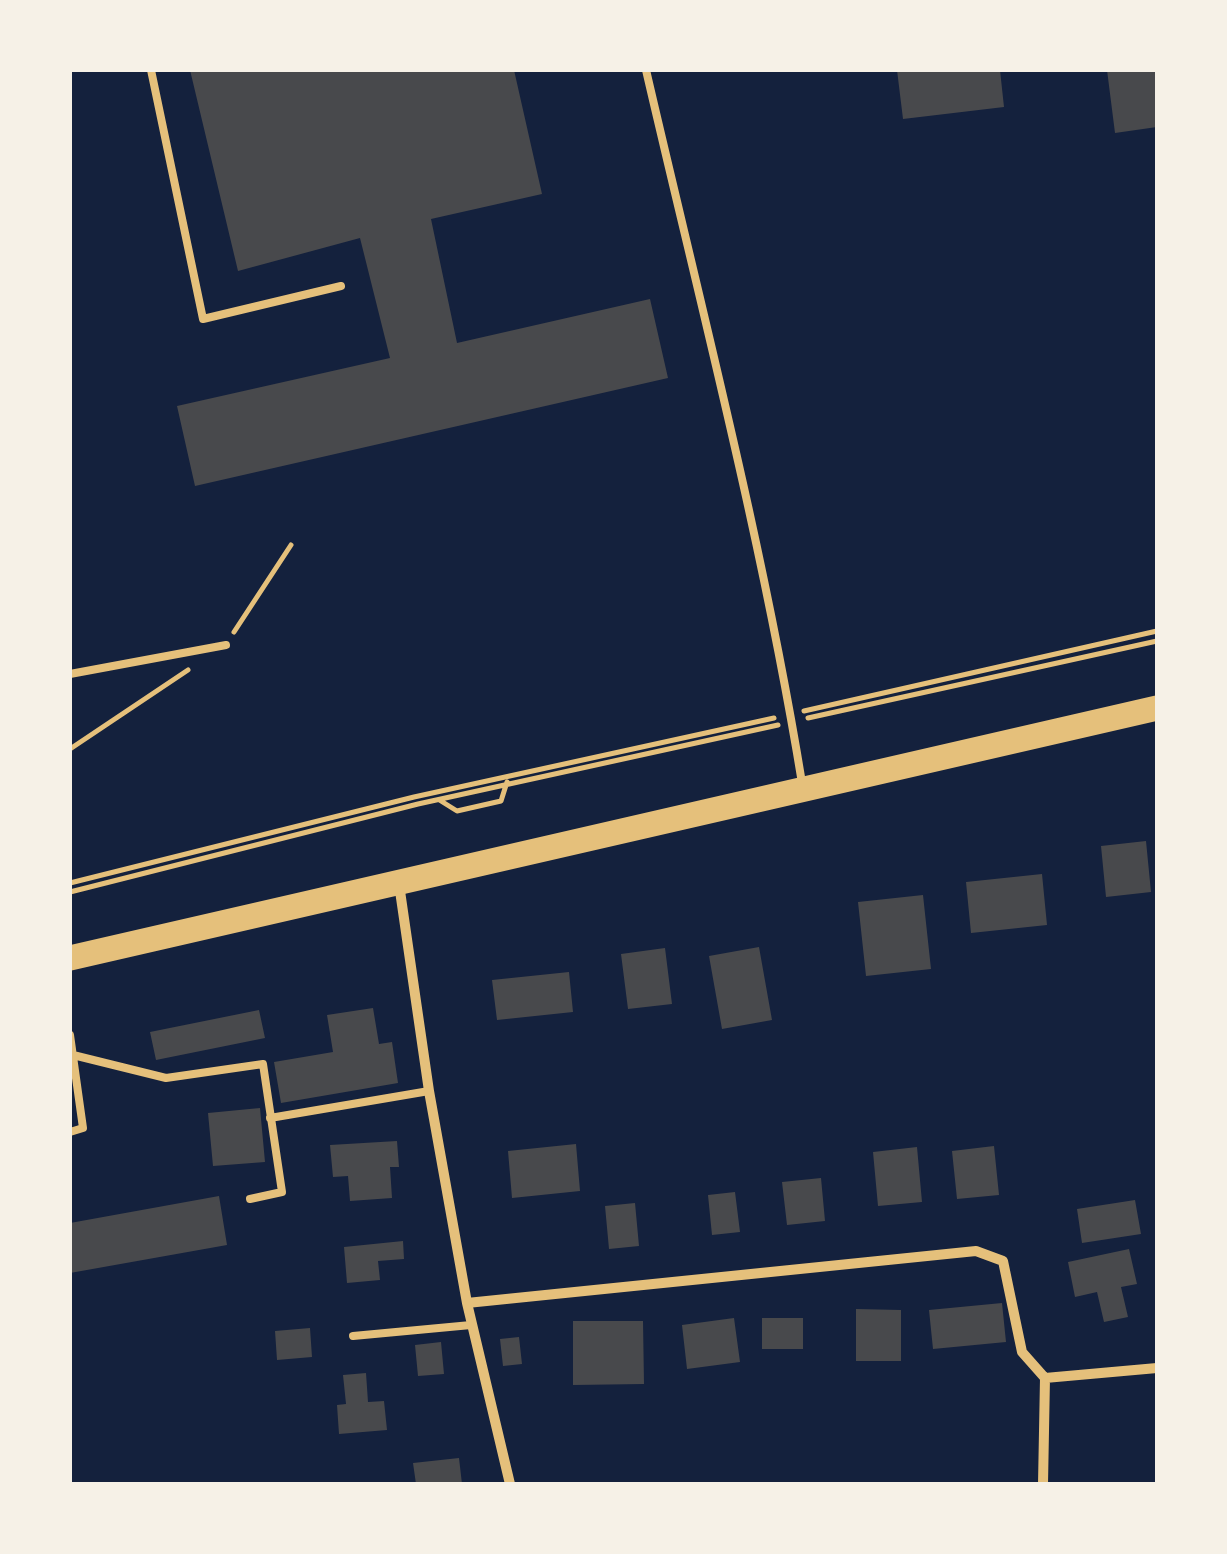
<!DOCTYPE html>
<style>
body{margin:0}
#map{position:relative;width:1227px;height:1554px;overflow:hidden;background:#14213d;font-family:"Fira Sans Condensed",sans-serif}
canvas{display:block}
.frame{position:absolute;inset:0;border:72px solid #f6f1e7;pointer-events:none}
</style>
<div id="map">
<canvas width="1227" height="1554"></canvas>
<div class="frame"></div>
</div>
<script>
const g = document.querySelector('canvas').getContext('2d');
g.lineJoin = 'round';
function fillPath(path, color) { g.fillStyle = color; g.fill(path, 'evenodd'); }
function trace(path, color, width, dash) { g.strokeStyle = color; g.lineWidth = width; g.lineCap = dash ? 'butt' : 'round'; g.setLineDash(dash || []); g.stroke(path); }
const building = new Path2D(`
 M190,70H514L542,194L431,219L457,343L650,299L668,378L195,486L177,406L390,358L360,238L238,271Z
 M897,70H1000L1004,107L903,119Z
 M1107,70H1157V127L1115,133Z
 M1146,841L1151,892L1106,897L1101,846Z
 M1042,874L1047,925L971,933L966,882Z
 M923,895L931,969L866,976L858,902Z
 M759,947L772,1020L722,1029L709,956Z
 M665,948L672,1004L628,1009L621,954Z
 M569,972L573,1012L497,1020L492,980Z
 M373,1008L379,1044L392,1042L398,1083L281,1103L274,1062L333,1052L327,1015Z
 M259,1010L265,1038L156,1060L150,1032Z
 M260,1108L265,1162L213,1166L208,1113Z
 M397,1141L399,1167H390L392,1198L350,1201L348,1176L333,1177L330,1145Z
 M576,1144L580,1191L512,1198L508,1151Z
 M994,1146L999,1195L957,1199L952,1151Z
 M917,1147L922,1202L878,1206L873,1152Z
 M821,1178L825,1221L787,1225L782,1182Z
 M735,1192L740,1232L712,1235L708,1195Z
 M219,1196L227,1245L70,1273V1223Z
 M1135,1200L1141,1234L1082,1243L1077,1209Z
 M635,1203L639,1246L609,1249L605,1206Z
 M403,1241L404,1259L378,1261L380,1280L347,1283L344,1247Z
 M1129,1249L1137,1284L1121,1287L1128,1317L1104,1322L1097,1292L1075,1297L1068,1262Z
 M1002,1303L1006,1342L933,1349L929,1310Z
 M856,1309L901,1310V1361H856Z
 M734,1318L740,1362L687,1369L682,1325Z
 M762,1318H803V1349H762Z
 M573,1321H643L644,1384L573,1385Z
 M310,1328L312,1357L277,1360L275,1331Z
 M519,1337L522,1364L503,1366L500,1339Z
 M441,1342L444,1374L418,1376L415,1345Z
 M366,1373L368,1402L384,1401L387,1430L339,1434L337,1405L346,1404L343,1375Z
 M459,1458L462,1484H416L413,1463Z`);
const path = new Path2D(`
 M234,632L291,545
 M804,711L1157,631
 M808,718L1157,641
 M70,749L188,670
 M441,801L457,811L501,801L507,782
 M70,883L414,797L774,718
 M70,892L418,804L778,725`);
const service = new Path2D(`
 M151,70L203,319L341,286
 M646,70C701,307 763,544 802,783
 M70,674L226,645
 M70,1035L83,1128L70,1132
 M73,1055L166,1078L263,1064L282,1192L250,1199
 M270,1118L429,1091
 M353,1336L471,1325`);
const minor = new Path2D(`
 M399,884L429,1091L467,1303L510,1484
 M467,1303L976,1251L1003,1261L1022,1352L1045,1378L1043,1484
 M1045,1378L1157,1368`);
const primary = new Path2D(`
 M70,958L1157,708`);
fillPath(building, '#48494c');
trace(path, '#e5c07b', 5);
trace(service, '#e5c07b', 8);
trace(minor, '#e5c07b', 10);
trace(primary, '#e5c07b', 25);
</script>
